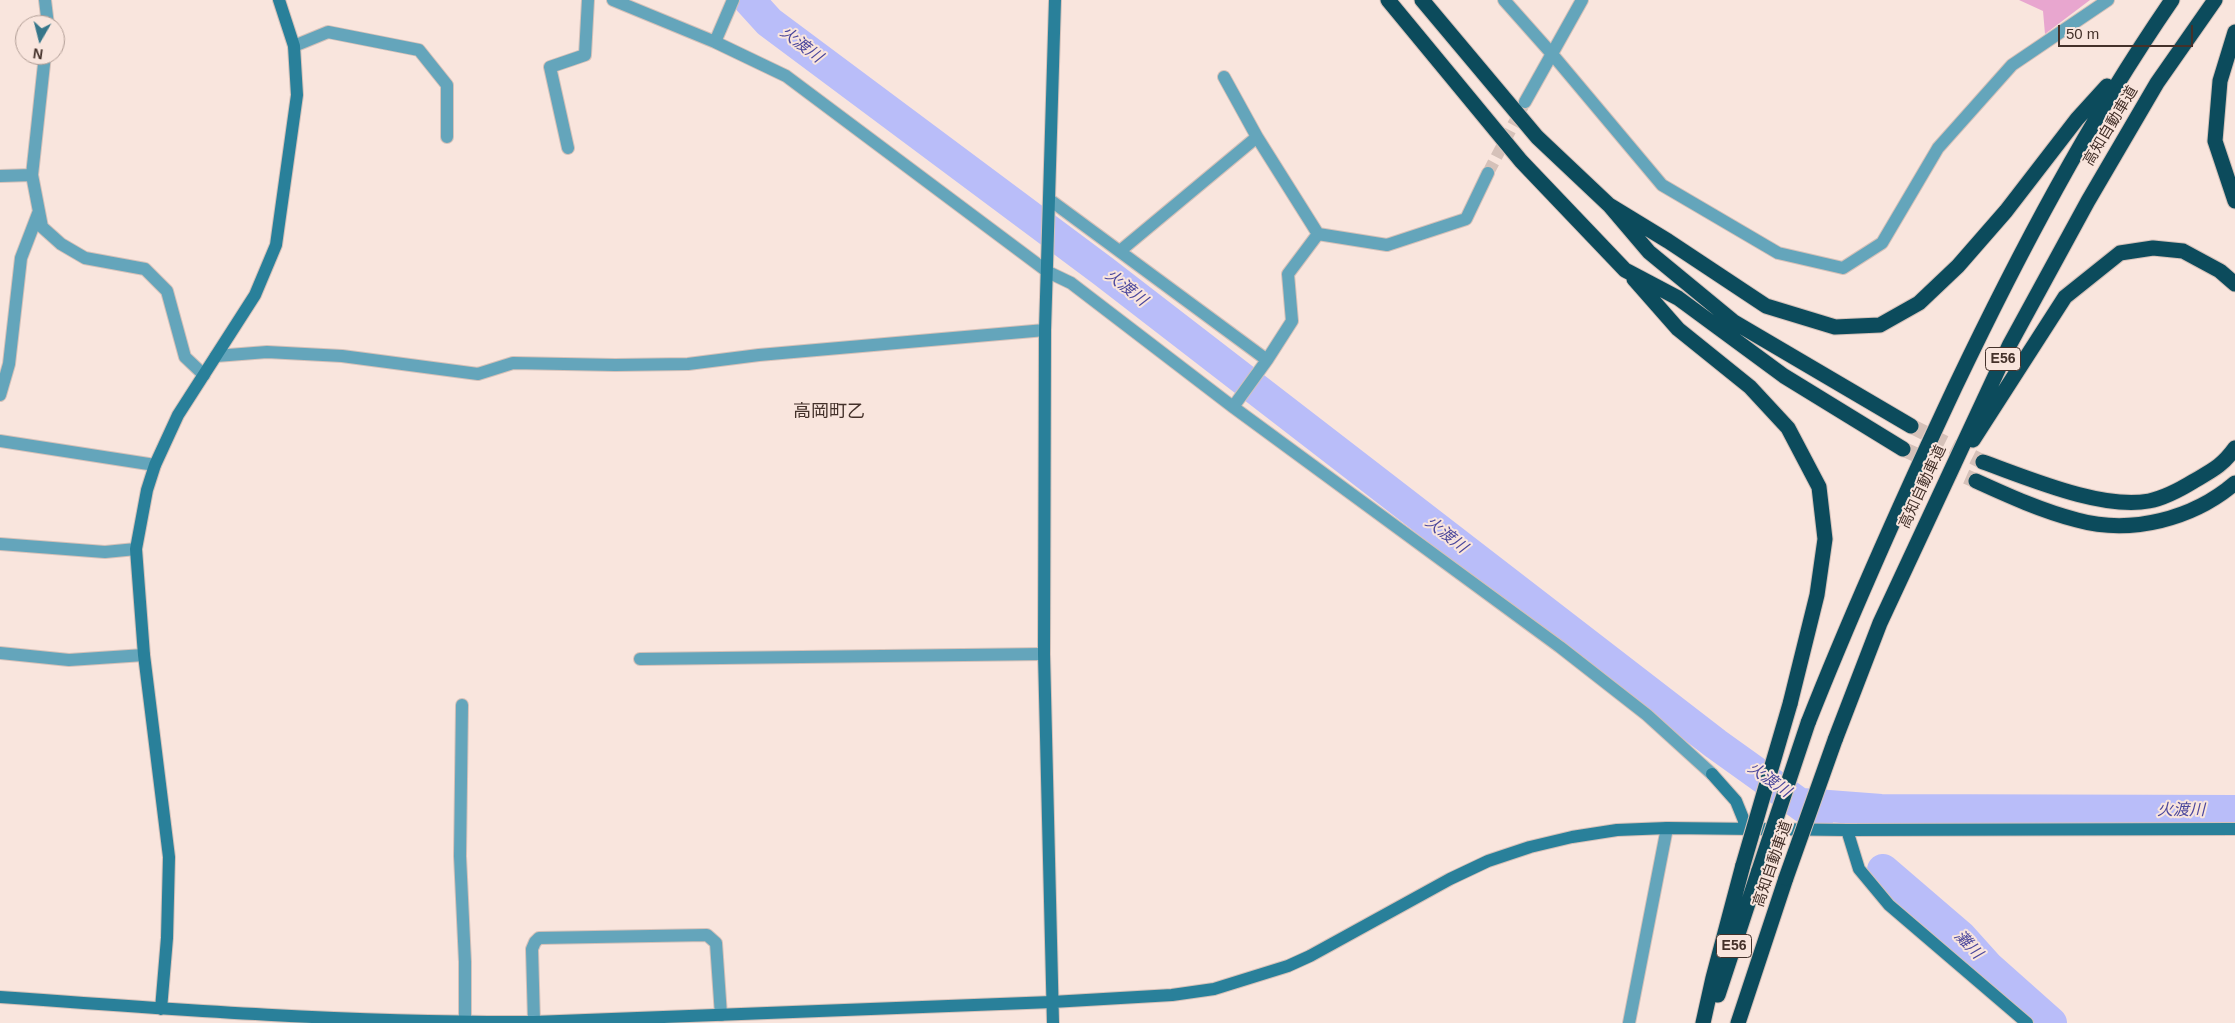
<!DOCTYPE html>
<meta charset="utf-8">
<style>
body{margin:0}
#map{position:relative;width:2235px;height:1023px;overflow:hidden;background:#f9e5dd;font-family:Arial,sans-serif}
canvas{display:block}
.north{position:absolute;left:15px;top:15px;width:50px;height:50px;box-sizing:border-box;background:#f9e5dd;border:1px solid #b19d95;border-radius:50%;rotate:188deg;font-size:14px;font-weight:700;line-height:20px;text-align:center;color:#44312a}
.north::after{content:'';display:block;margin:auto;width:18px;height:22px;background:#36768a;clip-path:polygon(50% 0,100% 100%,50% 72%,0 100%)}
.scale{position:absolute;left:2058px;top:25px;width:135px;height:22px;box-sizing:border-box;border:2px solid #44312a;border-top:0;padding-left:6px;font-size:15px;line-height:18px;white-space:nowrap;color:#44312a;-webkit-text-stroke:4px #f9e5dd;paint-order:stroke}
</style>
<div id="map">
<canvas width="2235" height="1023"></canvas>
<div class="north">N</div>
<div class="scale">50 m</div>
</div>
<script>
const g = document.querySelector('canvas').getContext('2d');
g.lineJoin = 'round';
function fillPath(path, color) { g.fillStyle = color; g.fill(path, 'evenodd'); }
function trace(path, color, width, dash) { g.strokeStyle = color; g.lineWidth = width; g.lineCap = dash ? 'butt' : 'round'; g.setLineDash(dash || []); g.stroke(path); }
function write(font, color, halo, rows, align = 'center') {
  g.font = font + ' Arial,"Noto Sans JP",sans-serif'; g.lineWidth = 4; g.setLineDash([]); g.textBaseline = 'middle'; g.strokeStyle = halo; g.fillStyle = color; for (const [text, x, y, turn = 0] of rows) {
    g.save(); g.translate(x, y); g.rotate((+turn || 0) * Math.PI / 180); g.textAlign = isNaN(turn) ? turn : align; if (halo) g.strokeText(text, 0, 0); g.fillText(text, 0, 0); g.restore();
  }
}
const green = new Path2D(`
 M2019,0H2090L2045,34L2043,11Z`);
const river = new Path2D(`
 M749,0L769,22L1103,271L1716,744L1818,817
 M1802,804L1881,810L2235,811
 M1883,870L1961,937L1988,967L2051,1023`);
const streetTunnel = new Path2D(`
 M1488,173L1523,106`);
const highwayTunnel = new Path2D(`
 M1911,426L1983,462
 M1903,449L1976,481`);
const street = new Path2D(`
 M45,0L48,25
 M613,0L715,42L786,76L1048,272L1071,283L1233,407L1560,647L1647,715L1712,774
 M1504,0L1552,54L1662,185L1778,253L1843,268L1882,243L1938,148L2012,65L2108,0
 M715,42L733,0
 M294,46L328,32L419,50L447,85V137
 M45,55L32,175L42,227L61,244L85,258L145,269L167,291L185,357L204,375
 M1224,77L1257,137
 M1525,102L1582,0
 M568,148L550,67L585,55L588,0
 M0,176L32,175
 M1050,200L1267,360L1233,407
 M1318,234L1387,245L1466,219L1488,173
 M1120,251L1257,137L1318,234L1288,274L1292,321L1267,360
 M216,356L267,352L342,356L478,374L513,363L615,365L688,364L759,355L1045,330
 M0,395L9,364L21,258L39,211
 M0,441L155,465
 M0,544L105,552L136,549
 M0,653L69,660L144,655
 M640,659L1044,654
 M462,705L460,856L465,962V1023
 M534,1022L532,949L535,942L539,938L707,935L716,943L721,1015
 M1629,1023L1667,828`);
const secondary = new Path2D(`
 M1712,774L1736,801L1747,828
 M1847,830L1859,869L1889,905L2027,1023
 M0,997C178,1010 356,1023 534,1022L1052,1002L1172,995L1214,989L1288,966L1310,956L1450,879L1488,861L1530,847L1572,837L1617,830L1667,828L1847,830L2235,829
 M161,1009L167,938L169,857L144,655L136,549L147,490L155,465L178,415L255,295L276,245L297,95L294,46L279,0
 M1053,1023L1044,654L1045,330L1055,0`);
const highway = new Path2D(`
 M1388,0L1521,161L1625,270L1678,298L1784,376L1903,449
 M1422,0L1537,137L1609,205L1649,252L1734,322L1911,426
 M2235,32L2220,81L2215,141L2235,201
 M1609,205L1668,241L1766,306L1835,327L1880,325L1919,303L1958,266L2006,211L2077,119L2107,86
 M1634,279L1678,329L1750,387L1788,428L1819,487L1825,539L1817,595L1790,704
 M1973,440L2065,297L2120,253L2153,248L2183,251L2220,271L2235,284
 M1983,462C2028,478 2102,510 2149,501C2164,498 2181,489 2194,481C2213,470 2222,466 2235,448
 M1976,481C2009,496 2042,511 2077,520C2131,535 2193,519 2235,483
 M1808,723C1853,609 1903,498 1955,387C2019,253 2088,122 2172,0
 M1835,740L1880,623L2010,344L2088,201L2157,83L2215,0
 M1718,995L1759,870
 M1703,1023L1713,978L1743,865
 M1738,1023L1786,878`);
const highwayBridge = new Path2D(`
 M1743,865L1790,704
 M1759,870L1808,723
 M1786,878L1835,740`);
const shields = [
 [2003,359,35],
 [1734,946,35]
];
const shieldNames = [
 ["E56",2003,359],
 ["E56",1734,946]
];
const streetNames = [
 ["高知自動車道",2111,126,-59],
 ["高知自動車道",1923,487,-65],
 ["高知自動車道",1773,864,-71]
];
const waterNames = [
 ["火渡川",801,45,37],
 ["火渡川",1126,288,38],
 ["火渡川",1446,535,38],
 ["火渡川",1769,780,35],
 ["火渡川",2181,811],
 ["灘川",1968,945,46]
];
const quarterNames = [
 ["高岡町乙",829,412]
];
fillPath(green, '#e8a6cf');
trace(river, '#b9bdf9', 32);
trace(streetTunnel, '#d5c1b9', 12, [12, 6]);
trace(highwayTunnel, '#d5c1b9', 15, [15, 8]);
trace(street, '#d5c1b9', 14);
trace(secondary, '#d5c1b9', 14);
trace(highway, '#d5c1b9', 17);
trace(street, '#64a5bb', 12);
trace(secondary, '#29809a', 12);
trace(highway, '#0c4b5c', 15);
trace(highwayBridge, '#d5c1b9', 17, []);
trace(highwayBridge, '#0c4b5c', 15);
for (const [x, y, w] of shields) { const box = new Path2D(); box.roundRect(x - w / 2, y - 11.5, w, 23, 4); g.fillStyle = '#f9e5dd'; g.fill(box); trace(box, '#44312a', 1); }
write('bold 14px', '#44312a', null, shieldNames);
write('15px', '#44312a', '#f9e5dd', streetNames);
write('italic 16px', '#4b479c', '#f9e5dd', waterNames);
write('18px', '#44312a', '#f9e5dd', quarterNames);
</script>
